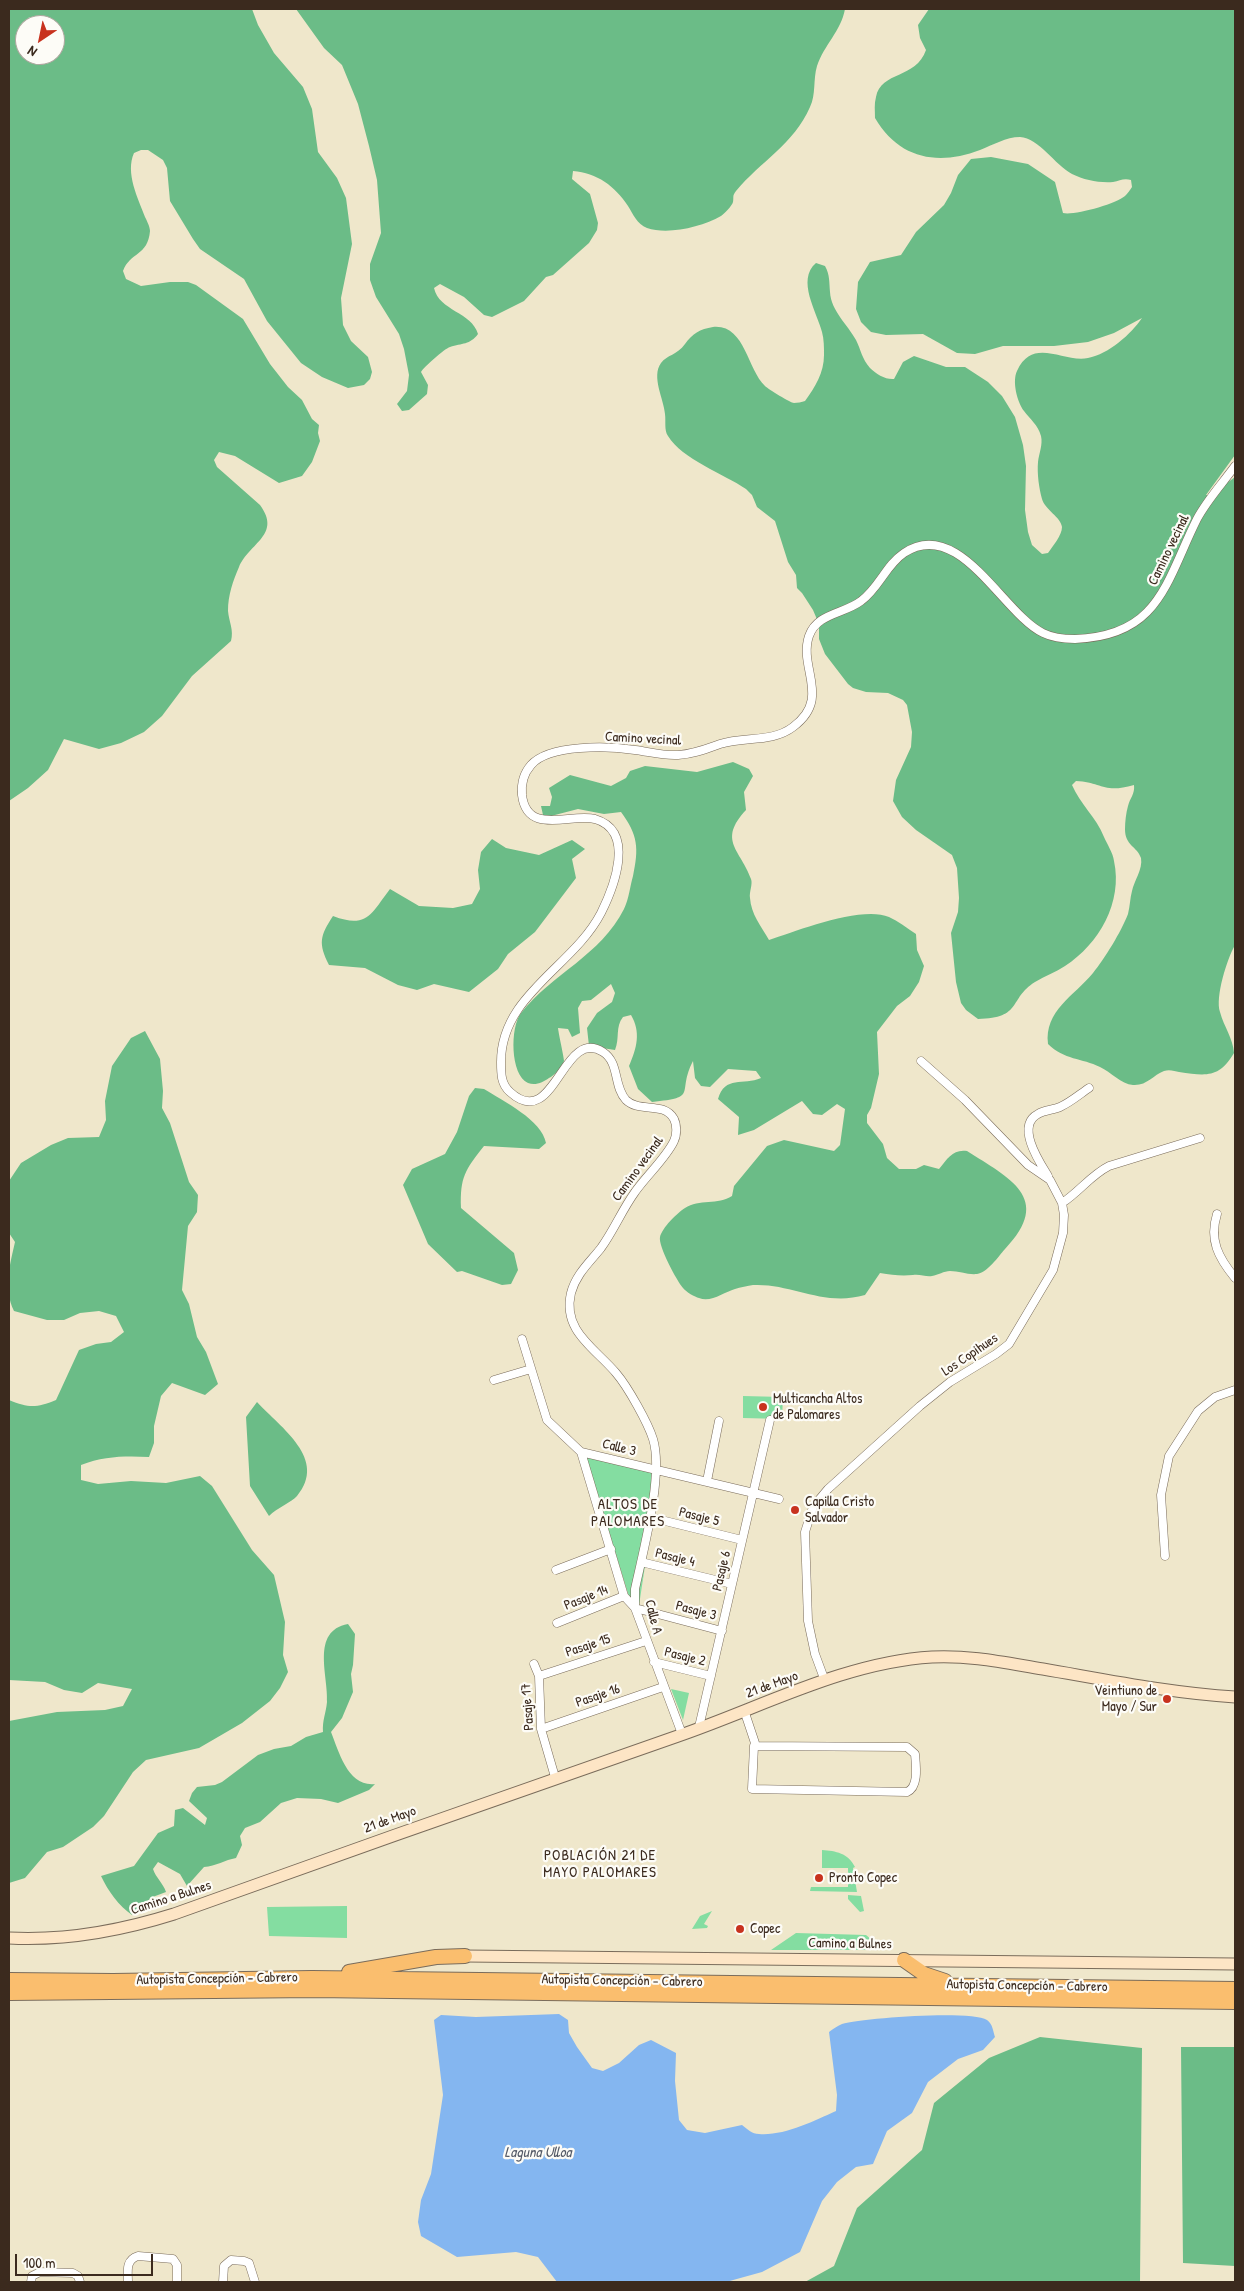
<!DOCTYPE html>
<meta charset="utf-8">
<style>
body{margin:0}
#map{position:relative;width:1244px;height:2291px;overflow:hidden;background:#efe7cb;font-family:"Patrick Hand",sans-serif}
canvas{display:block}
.frame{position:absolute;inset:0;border:10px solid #3b2a1e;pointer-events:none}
.north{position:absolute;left:15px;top:15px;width:50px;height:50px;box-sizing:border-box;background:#fdfcf7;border:1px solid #afa8a0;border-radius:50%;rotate:214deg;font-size:14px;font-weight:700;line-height:20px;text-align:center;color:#3b2a1e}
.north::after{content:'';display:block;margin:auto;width:18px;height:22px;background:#c8321e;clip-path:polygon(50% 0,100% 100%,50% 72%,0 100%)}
.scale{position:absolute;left:15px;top:2254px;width:138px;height:22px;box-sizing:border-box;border:2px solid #3b2a1e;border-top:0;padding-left:6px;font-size:15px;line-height:18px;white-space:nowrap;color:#3b2a1e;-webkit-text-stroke:4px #fdfcf7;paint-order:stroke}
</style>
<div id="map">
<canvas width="1244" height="2291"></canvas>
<div class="frame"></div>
<div class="north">N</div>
<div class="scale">100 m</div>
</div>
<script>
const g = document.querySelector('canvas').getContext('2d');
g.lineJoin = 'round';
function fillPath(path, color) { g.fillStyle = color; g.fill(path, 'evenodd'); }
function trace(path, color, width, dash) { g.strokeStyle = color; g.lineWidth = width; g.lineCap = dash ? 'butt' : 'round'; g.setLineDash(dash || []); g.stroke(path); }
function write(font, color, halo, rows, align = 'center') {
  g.font = font + ' "Patrick Hand",sans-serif'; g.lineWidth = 4.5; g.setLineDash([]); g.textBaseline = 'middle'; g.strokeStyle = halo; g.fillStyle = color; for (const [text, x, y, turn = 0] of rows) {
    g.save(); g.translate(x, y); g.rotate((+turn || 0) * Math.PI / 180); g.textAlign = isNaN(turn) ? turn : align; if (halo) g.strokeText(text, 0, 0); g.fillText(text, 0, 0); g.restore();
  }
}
const green = new Path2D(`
 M743,1396L783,1397L782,1419L743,1418Z
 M585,1455L659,1474L638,1612L630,1600Z
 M671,1689L689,1693L683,1720Z
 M822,1850C836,1851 848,1853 855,1867L853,1868L857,1892L810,1891L811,1887H848V1868H822Z
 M848,1895L861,1896L864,1911L860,1912L848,1899Z
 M347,1906V1938L269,1936L267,1907Z
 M712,1911L704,1924L708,1926L707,1928L692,1929L700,1916Z
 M796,1933L866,1935L884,1950H771Z`);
const forest = new Path2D(`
 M9,9H252L258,25L274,53L303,87L312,109L318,152L337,178L346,198L352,244L341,298L343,325L351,341L368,357L372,372L370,379L364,385L348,388L322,377L301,363L267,321L244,279L200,249L193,239L170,201L167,168L163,160L148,150H141L134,153C125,173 138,198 145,217C147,221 150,227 150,231C148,256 130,252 123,271L126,279L141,286L170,282H188L196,285L243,319L270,364L288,387L302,400L312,419L319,425L318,433L320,441L312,462L302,476L279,483L235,456L219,452L214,460L217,467L260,505C282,535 249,543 239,567C233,581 228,595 228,611C229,622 234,630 231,641L192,676L162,716L144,732L121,743L99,749L64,739L48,770L28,788L9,801ZM25,25H55V55H25Z
 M296,9H845C841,31 824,45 817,66C813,79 816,95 810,107C794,144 760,162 736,191C732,196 734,197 733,202C732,206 724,214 721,216C702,227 668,235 647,228C637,224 633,214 628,206C615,186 597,173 573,171L572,179L590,194L598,223L597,230L589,243L553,275L546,277L524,301L492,317L484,315L464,297L440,284L434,288C439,311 472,312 478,334C470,345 462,343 450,347C444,349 424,367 421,372L428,385L427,394L409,410L402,411L397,404L407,391L409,375L404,349L399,334L376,297L370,280V264L381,233L377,180L369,146L358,104L342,65L324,48Z
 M929,9H1235V455L1206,495H1211L1235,477V945C1227,959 1215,997 1220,1012C1224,1027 1233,1038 1234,1053C1219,1078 1207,1076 1179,1072C1175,1071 1169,1069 1164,1071C1153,1075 1147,1086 1133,1085C1121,1084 1111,1072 1100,1067C1082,1058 1064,1060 1048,1044C1044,1011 1074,996 1093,973C1105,958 1121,932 1128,914C1130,906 1130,898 1132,891C1134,881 1143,869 1141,858C1137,846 1125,846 1125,829C1125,822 1126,813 1128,806C1130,798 1135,794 1134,785C1103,794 1102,782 1076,781L1072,785C1080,804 1096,817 1104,837C1107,844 1113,853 1114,861C1123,902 1099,944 1065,966C1056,972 1045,976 1035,982C1008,999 1023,1018 978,1019L966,1010L961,1003L956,982L951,933L958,912L959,898L957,868L952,855L916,830L902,817L893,801L896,780L911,747L912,732L907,705L903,700L888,693L866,692L853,688L848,684L825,654L819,639V624L813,610L802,593L797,588L796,575L788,562L775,521L757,507L752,495L746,489C724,474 682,459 668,436C664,430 666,422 665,414C664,399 651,377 661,363C667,355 677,355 685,344C692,334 700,329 713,327C745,324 747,369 765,386C768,389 791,403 794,403C797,403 802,402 805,401C815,387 824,373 824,355C824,348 824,339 822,332C817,312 796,280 816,263L825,266C830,275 829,282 830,292C831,311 848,325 856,340C861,350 862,359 870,368C876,374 886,380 894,379L903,362L914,356L946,367H965L988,382L1002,396L1015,417L1023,445L1026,466L1025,510L1028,532L1032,545L1042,554L1048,553C1053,546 1062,535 1062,527C1061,517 1045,510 1042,499C1039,488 1037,474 1038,462C1039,453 1043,445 1041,436C1038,425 1030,419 1024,411C1017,402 1012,381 1017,371C1033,336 1063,363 1088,358C1109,354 1131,334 1142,318L1114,333L1088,342L1054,346H1003L975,354L957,353L923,334L886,335L871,332L861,322L856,309L858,282L870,262L901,255L916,232L944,205L951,193L958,175L971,159L991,157L1028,164L1055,182L1063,213C1073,216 1116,204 1125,196C1127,194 1130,190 1132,187L1131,180C1123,178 1120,181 1113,182C1099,183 1084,180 1072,174C1055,165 1039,138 1020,137C1006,137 993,145 980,150C938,166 899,159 875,118C875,111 874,104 876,97C881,71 916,79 926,50L920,38L918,25Z
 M733,762L749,769L753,776L744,792L746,810C717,841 741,850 751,879C753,884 749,892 750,898C751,914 761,926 769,940C796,931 862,905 889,917C898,921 907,928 916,934L917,950L924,966L919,982L910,996L897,1006L877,1032L879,1074L871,1108L867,1115V1123L883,1144L887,1158L899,1169H916L924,1165L939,1169C948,1158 953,1149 967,1151C1009,1178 1054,1198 1005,1249C998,1257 988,1272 977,1274C968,1275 959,1271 950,1271C944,1271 938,1275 932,1276C926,1277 920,1274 913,1275C901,1276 892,1275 880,1273L865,1295C823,1307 792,1283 753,1285C748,1286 740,1287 735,1289C724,1292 711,1303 699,1298C695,1297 686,1292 683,1288C677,1281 658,1246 660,1237C662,1228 677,1213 685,1208C699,1199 718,1205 732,1196L734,1186L767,1146L784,1140L834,1151L840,1145L845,1109L837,1104L822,1115L813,1114L802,1101L754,1130L738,1135L739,1117L718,1099C725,1075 743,1086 761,1078L756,1071L728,1069L710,1087L701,1086L695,1078L693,1061C676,1094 700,1097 652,1102L638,1089L629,1066C637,1048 641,1032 631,1015L623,1017C615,1027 620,1038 615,1050L589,1046L587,1028L597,1013L612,1002L615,993L611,984L591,1000L582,1001L578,1008L580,1033L572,1037L568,1029L558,1028C559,1036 564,1057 564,1061C562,1067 554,1076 549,1078C543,1082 536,1086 528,1083C510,1075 510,1027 521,1013C552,974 601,955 624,909C629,899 630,886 633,876C639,848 638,835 621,812L604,814L578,809L551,816L543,815L541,806H550L552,797L549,788L570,775L611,786L626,778L630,771L645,766L697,772Z
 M492,839L506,848L539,855L572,840L585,849L572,859L576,878L535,932L508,954L498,969L469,992L434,984L417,990L398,985L365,968L329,965C318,943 320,936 333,916C367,929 371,914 390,889L419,906L453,908L472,904L480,889L478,870L481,852Z
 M145,1031L160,1059L163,1091L162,1108L170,1123L189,1182L198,1195L197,1212L188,1226L182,1290L189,1304L197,1337L206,1352L218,1384L205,1395L172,1383L161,1396L154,1426V1443L149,1457C125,1456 104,1456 81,1465V1480L98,1484L131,1481L166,1483L200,1476L212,1486L252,1550L274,1575L285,1622L283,1655L288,1672L280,1688L270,1701L242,1723L199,1748L146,1760L133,1772L104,1816L93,1827L63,1847L47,1852L25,1878L9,1883V1721L57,1712L105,1710L123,1706L132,1689L98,1683L82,1693L64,1690L45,1682L9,1680V1400C29,1408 36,1408 56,1400L79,1350L96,1344L111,1342L124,1332L116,1316L99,1311L80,1313L64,1320H47L14,1311C3,1289 10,1264 15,1242L9,1233V1181L21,1163L51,1145L68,1138L99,1137L106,1120L105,1101L112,1066L131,1038Z
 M475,1088L484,1089C503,1101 542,1120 546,1143L539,1149L484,1146C465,1170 460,1177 461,1208L514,1253L518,1270L511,1284L502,1285L462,1271L457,1272L428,1244L403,1185L412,1169L445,1154L457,1132L469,1096Z
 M257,1402C281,1428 328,1459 297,1496C292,1502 277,1508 269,1516L250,1486L246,1417Z
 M348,1624L355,1634L353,1665L351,1674L353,1692L342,1718L331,1732C339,1752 348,1787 375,1784L369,1790L338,1803L321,1799L297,1798L281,1803L260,1822L245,1828L240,1836L242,1845L236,1858C225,1860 216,1866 204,1867L187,1886L180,1874L158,1862L153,1869C156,1878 163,1883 166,1892L150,1898L146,1907L132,1915C119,1906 108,1891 101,1876L134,1866L158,1833L174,1826L175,1810L183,1808L205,1825L207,1818L189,1801L192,1793L197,1787L215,1785L222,1782L258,1755L274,1749L291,1746L306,1737L323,1732C322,1721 326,1713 327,1702C329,1677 310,1631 348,1624Z
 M1040,2037L1142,2048L1140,2282H805L834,2266L857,2208L922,2150L934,2103L989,2058Z
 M1181,2047H1235V2266L1183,2263Z`);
const water = new Path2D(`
 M559,2014L568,2020L569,2033L577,2047L592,2068L603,2071L619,2063L639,2045L651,2040L676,2053L675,2081L679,2120L687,2130L705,2133L742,2125C747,2129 752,2134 759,2134C784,2136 814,2121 836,2111L837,2095L829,2032C833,2029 837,2026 842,2024C862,2018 971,2010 987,2020C993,2024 993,2032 995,2037L983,2050L958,2059L928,2082L912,2113L887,2131L873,2164L856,2167L837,2182L822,2201L800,2252L762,2272L726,2282H557L538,2257L516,2252L457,2257L421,2236L418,2222L421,2200L431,2174L443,2095L434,2020L441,2015L476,2017Z`);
const street = new Path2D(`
 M1048,1176C1040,1163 1015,1126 1038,1114C1044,1110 1053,1110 1060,1107C1071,1102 1080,1094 1089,1088
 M1062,1203C1079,1192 1091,1175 1109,1166L1200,1138
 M1217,1214C1209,1240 1218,1257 1235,1278
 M522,1339L547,1420L581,1452L779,1499
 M494,1380L531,1369
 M581,1452L624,1596L635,1608
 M707,1481L719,1421
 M649,1517L742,1540
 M1165,1556L1161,1495L1169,1456L1198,1411L1215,1397L1235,1390
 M641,1562L732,1584
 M556,1570L611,1549
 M635,1608L722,1631
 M557,1623L624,1596
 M654,1662L711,1676
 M534,1664L539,1676L541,1729L555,1777
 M539,1676L646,1641
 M825,1681L815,1654L808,1621L805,1532L813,1507L828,1489L920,1406L950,1382L996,1354L1009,1344L1053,1270L1063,1233L1064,1215L1062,1203L1050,1180L1028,1165L965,1100L921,1061
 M744,1710L755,1743L754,1746L752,1789L907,1792C919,1787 916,1766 915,1754L907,1747L754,1746
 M699,1727L770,1420
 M541,1729L663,1687
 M682,1734L635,1608V1589C643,1552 664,1474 653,1439C648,1423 628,1387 616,1373C595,1348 562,1331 571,1293C576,1274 590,1262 601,1248C614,1230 622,1210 635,1192C646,1176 666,1158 674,1141C677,1135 677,1125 674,1119C664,1101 639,1113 626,1100C613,1086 620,1063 603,1052C562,1026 555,1133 510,1092C501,1084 501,1074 501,1062C501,995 573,967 601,913C614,887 636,831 595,819C570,813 527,836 522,795C521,784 524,773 531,765C549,744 609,746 635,750C650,752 664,756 678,755C694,754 706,749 720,744C744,736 772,743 793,727C832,698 798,668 809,636C817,613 844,614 861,601C879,588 886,565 904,553C959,516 1003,614 1043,633C1053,638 1065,639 1075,639C1160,636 1166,581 1197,519C1207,500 1222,484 1235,466
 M31,2282L32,2276L40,2272L73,2273L78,2276L80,2282
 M128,2282C128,2272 125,2260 138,2256L173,2259L177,2265V2282
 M223,2282L224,2266L231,2260L244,2261L249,2263L255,2282`);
const secondary = new Path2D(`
 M9,1938C66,1941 120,1931 174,1914C342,1854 509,1794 678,1736C760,1708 845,1662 932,1657C970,1655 1006,1663 1043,1669C1107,1680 1170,1693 1235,1697
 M465,1956L1235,1964`);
const highway = new Path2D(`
 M904,1960L924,1974L945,1981
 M349,1972L436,1957L465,1956
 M9,1980L113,1981L312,1978L1235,1989
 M9,1993L315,1990L1235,2002`);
const markers = [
 [763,1407,5,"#c8321e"],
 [795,1510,5,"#c8321e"],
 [1167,1699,5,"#c8321e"],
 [819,1878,5,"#c8321e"],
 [740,1929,5,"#c8321e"]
];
const streetNames = [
 ["Camino vecinal",1169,550,-64],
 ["Camino vecinal",643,739,3],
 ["Camino vecinal",638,1169,-54],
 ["Los Copihues",970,1355,-34],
 ["Calle 3",619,1448,14],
 ["Pasaje 5",699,1517,14],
 ["Pasaje 4",675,1558,14],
 ["Pasaje 6",722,1571,-77],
 ["Pasaje 14",586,1598,-22],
 ["Pasaje 3",696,1611,15],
 ["Calle A",653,1617,76],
 ["Pasaje 15",588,1646,-18],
 ["Pasaje 2",685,1657,14],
 ["21 de Mayo",772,1685,-20],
 ["Pasaje 16",598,1696,-19],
 ["Pasaje 17",528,1707,-94],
 ["21 de Mayo",390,1820,-20],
 ["Camino a Bulnes",171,1898,-18],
 ["Camino a Bulnes",850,1944,1],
 ["Autopista Concepción - Cabrero",217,1979,-1],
 ["Autopista Concepción - Cabrero",622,1981,1],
 ["Autopista Concepción - Cabrero",1027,1986,1]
];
const poiNames = [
 ["Multicancha Altos",773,1399],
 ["de Palomares",773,1415],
 ["Capilla Cristo",805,1502],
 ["Salvador",805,1518],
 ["Veintiuno de",1157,1691,"right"],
 ["Mayo / Sur",1157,1707,"right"],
 ["Pronto Copec",829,1878],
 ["Copec",750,1929]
];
const neighbourhoodNames = [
 ["ALTOS DE",628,1505],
 ["PALOMARES",628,1522],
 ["POBLACIÓN 21 DE",600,1856],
 ["MAYO PALOMARES",600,1873]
];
const waterNames = [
 ["Laguna Ulloa",538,2153]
];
fillPath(green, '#84dda1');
fillPath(forest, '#6bbc87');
fillPath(water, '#84b6f0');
trace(street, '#7a6c5b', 9);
trace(secondary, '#7a6c5b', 13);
trace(highway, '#7a6c5b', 16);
trace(street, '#fff', 8);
trace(secondary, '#fde5c5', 11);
trace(highway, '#fabe6e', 14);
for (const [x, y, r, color] of markers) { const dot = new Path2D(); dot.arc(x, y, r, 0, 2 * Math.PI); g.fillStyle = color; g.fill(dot); trace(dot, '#fdfcf7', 2); }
write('14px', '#3b2a1e', '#fdfcf7', streetNames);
write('14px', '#3b2a1e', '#fdfcf7', poiNames, 'left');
g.letterSpacing = '1px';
write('15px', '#3b2a1e', '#fdfcf7', neighbourhoodNames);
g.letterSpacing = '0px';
write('italic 15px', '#555b68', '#fdfcf7', waterNames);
</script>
